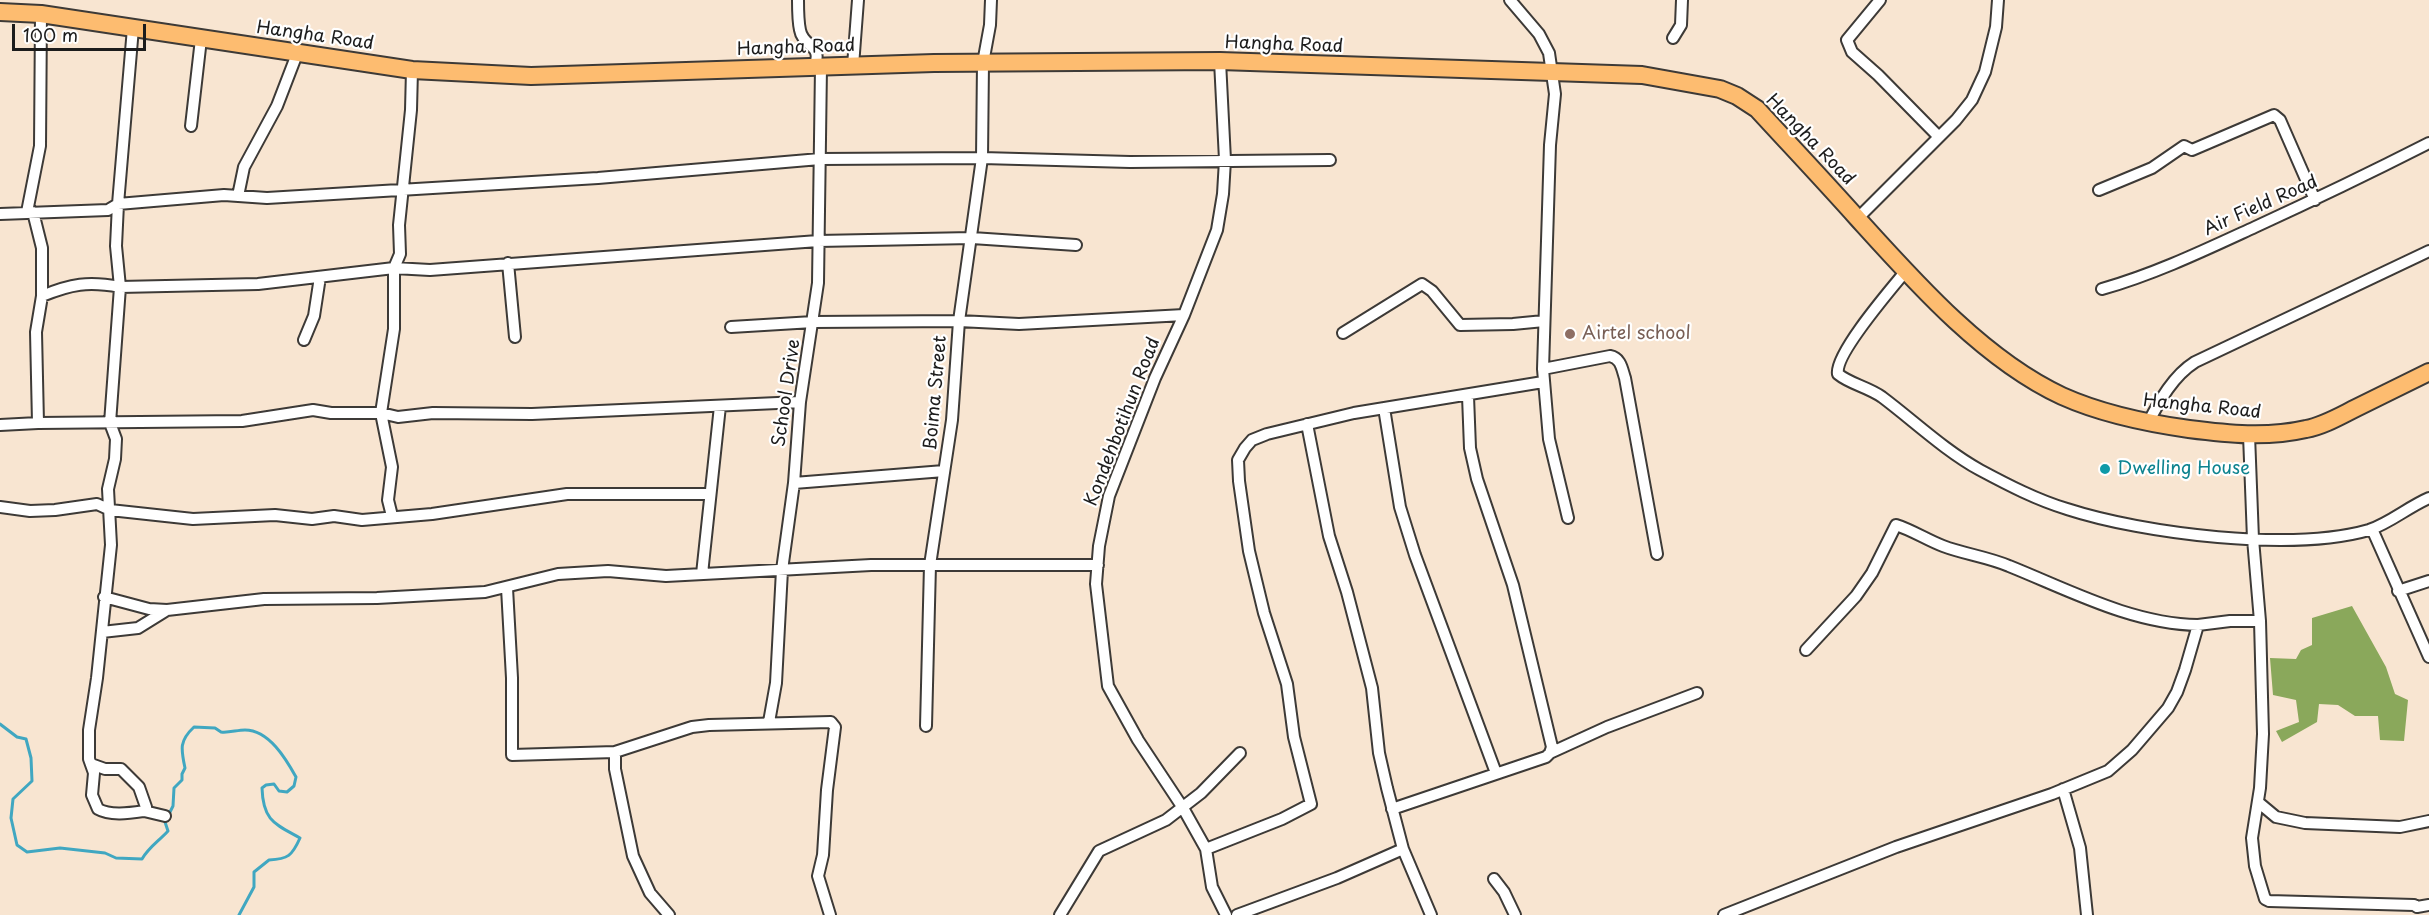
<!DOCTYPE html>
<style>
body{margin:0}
#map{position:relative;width:2429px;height:915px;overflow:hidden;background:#f8e5d1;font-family:"Playpen Sans",sans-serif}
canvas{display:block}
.scale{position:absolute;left:12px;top:24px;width:134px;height:27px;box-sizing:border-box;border:3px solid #1c1c1c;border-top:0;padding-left:8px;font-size:18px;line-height:21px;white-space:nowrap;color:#1c1c1c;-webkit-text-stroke:4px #fff;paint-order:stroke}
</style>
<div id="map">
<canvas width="2429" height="915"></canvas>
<div class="scale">100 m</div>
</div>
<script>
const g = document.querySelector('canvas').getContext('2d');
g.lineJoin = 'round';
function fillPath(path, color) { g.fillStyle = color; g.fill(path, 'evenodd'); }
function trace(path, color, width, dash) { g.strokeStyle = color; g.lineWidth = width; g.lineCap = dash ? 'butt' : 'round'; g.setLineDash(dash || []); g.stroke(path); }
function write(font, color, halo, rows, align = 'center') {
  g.font = font + ' "Playpen Sans",sans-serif'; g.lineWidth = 4.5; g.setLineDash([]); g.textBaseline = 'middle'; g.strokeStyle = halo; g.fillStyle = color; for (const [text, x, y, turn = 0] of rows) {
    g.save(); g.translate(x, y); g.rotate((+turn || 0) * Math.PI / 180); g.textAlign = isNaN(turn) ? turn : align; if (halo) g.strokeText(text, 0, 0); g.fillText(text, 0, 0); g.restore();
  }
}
const forest = new Path2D(`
 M2352,606L2386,667L2395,694L2408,700L2404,741L2380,740L2378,716H2355L2338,705L2319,704L2317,722L2282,742L2276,731L2299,722L2296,700L2273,695L2270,658L2296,659L2301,650L2312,645V618Z`);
const stream = new Path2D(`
 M0,724L17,737L26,739L31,758L32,781L13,799L11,818L17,845L27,852L60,848L105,853L116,858L142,859C149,847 159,841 168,831L165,822L173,806L174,788L182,780V774L185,768C181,749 179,741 194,727L215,728L221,732C229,733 237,730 245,730C269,730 286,759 296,777L294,786L287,792L279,791L274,784L266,785L262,788C263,821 275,824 300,838C292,856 288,859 269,860L254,872V887L239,915`);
const minor = new Path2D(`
 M798,0C798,10 798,21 800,30C803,48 824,43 814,68
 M1510,0L1539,34L1549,53L1555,94L1550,145L1543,369L1549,439L1568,518
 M1880,0L1847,40L1852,52L1878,75L1939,137
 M1673,38L1681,25L1682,0
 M1220,61L1225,160L1223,194L1217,230L1184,315L1155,378L1109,496L1099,546L1096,584L1108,686L1138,740L1183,808L1206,849L1212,887L1226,915
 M853,66L858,0
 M191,126L201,39
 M2099,190L2152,168L2184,146L2192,150L2274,115L2280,120L2315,200
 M238,196L244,167L277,106L297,54
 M27,212L40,146L41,14
 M33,212L42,248V296
 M0,214L108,210L118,204L224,195L267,198L598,178L820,159L982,158L1130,162L1330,160
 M1858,218L1956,120L1972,100L1985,72L1996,27L1998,0
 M508,263L515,337
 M1905,272C1891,289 1834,355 1838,374C1850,384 1868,387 1882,397C1914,421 1944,450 1980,470C2008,485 2037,500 2067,509C2144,534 2292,552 2369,530C2390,523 2408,507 2429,498
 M2102,289C2155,274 2205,250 2255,227C2314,200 2372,172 2429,143
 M731,327L813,322L959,321L1019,324L1184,315
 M1343,333L1422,284L1432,291L1460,325L1513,324L1544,321
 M304,340L314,316L320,277
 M1543,369L1610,356C1621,358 1622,369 1625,378L1657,554
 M1468,396L1470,448L1477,479L1513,585L1552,747L1550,753
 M1384,408L1400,507L1415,555L1496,773
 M38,423L36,332L42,296C71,284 88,281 120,287L258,284L394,268L430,270L818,241L972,238L1076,245
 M2148,423C2160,400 2173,376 2195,362L2429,251
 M1307,424L1329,536L1347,592L1372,688L1379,753L1387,788L1403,849L1431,915
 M0,425L38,423L242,421L313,410L331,413H381L398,417L433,413L532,414L800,402
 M794,483L944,471
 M0,507L30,511L55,510L97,504L110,510L193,519L275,515L312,519L334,516L362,520L432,514L567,494H710
 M392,516L388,500L392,467L381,413L394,329V268L400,254L399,225L411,110L412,70
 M2372,529L2429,657
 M702,574L720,406
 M507,588L512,678V755L615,752L692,727L709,725L831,722L835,727L827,790L823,855L818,876L830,915
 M2398,591L2429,581
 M104,597L149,609L167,610L264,599L377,598L485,592L558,574L608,571L666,576L871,565H1098
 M2260,621L2263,734L2260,788L2252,838L2255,866L2265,899L2269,901L2414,905L2417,907L2429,905
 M102,632L138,628L167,610
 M1806,650L1856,596L1872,573L1896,525C1912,530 1927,540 1943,546C1964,554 1988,557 2009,566C2069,590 2132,624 2198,625
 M769,722L776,683L782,570L794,483L800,402L818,283L821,67
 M926,726L930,565L952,420L959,321L982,158L983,63L990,25L991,0
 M615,752V769L633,856L650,893L669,915
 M91,764L105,769H121L139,787L146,807L144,811C130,813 110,816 98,809L92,795L94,773L89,759V730L97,678L111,545L108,489L115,459L116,439L110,423L120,287L116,246L118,204L133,28
 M2063,789L2080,848L2087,915
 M2258,802L2276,817L2305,823L2400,827L2429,821
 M1392,809L1546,757L1550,753L1607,727L1697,693
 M144,811L165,816
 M1206,849L1282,819L1311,804L1294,737L1287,684L1264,613L1249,551L1239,481L1238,460L1245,448L1252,440L1267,434L1354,413L1543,382
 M1494,879L1504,892L1515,915
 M1060,915L1099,851L1166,820L1201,793L1240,753
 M1237,915L1337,878L1403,849
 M1724,915L1896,847L2052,794L2108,771L2132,750L2168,708L2177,692L2185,670L2198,625L2230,621H2260L2253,539L2249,435`);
const highway = new Path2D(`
 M0,12L41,14L412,70L531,76L934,63L1220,61L1642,75L1720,89L1737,96L1757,109C1791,146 1825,182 1858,219C1915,282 1984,360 2062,396C2102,414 2146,423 2189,429C2228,434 2267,438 2306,429C2323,426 2340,416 2356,408C2380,396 2405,384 2429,372`);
const markers = [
 [1570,334,6,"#8d6e63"],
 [2105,469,6,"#0f9aa8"]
];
const streetNames = [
 ["Hangha Road",315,36,8],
 ["Hangha Road",1284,45,2],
 ["Hangha Road",796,48,-2],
 ["Hangha Road",1810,140,46],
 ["Air Field Road",2261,206,-24],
 ["School Drive",787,393,-82],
 ["Boima Street",936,393,-85],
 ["Hangha Road",2202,407,6],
 ["Kondehbotihun Road",1123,422,-69]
];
const educationNames = [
 ["Airtel school",1582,334]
];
const cultureNames = [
 ["Dwelling House",2117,469]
];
fillPath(forest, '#8aa85b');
trace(stream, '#40a7c1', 3);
trace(minor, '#3d3a37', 14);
trace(highway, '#3d3a37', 20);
trace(minor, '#fff', 10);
trace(highway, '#fdbc70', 16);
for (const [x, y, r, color] of markers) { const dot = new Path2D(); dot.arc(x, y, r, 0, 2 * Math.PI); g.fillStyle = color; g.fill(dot); trace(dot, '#fff', 2); }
write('18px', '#1c1c1c', '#fff', streetNames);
write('18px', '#785e54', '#fff', educationNames, 'left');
write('18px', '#0d838f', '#fff', cultureNames, 'left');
</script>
